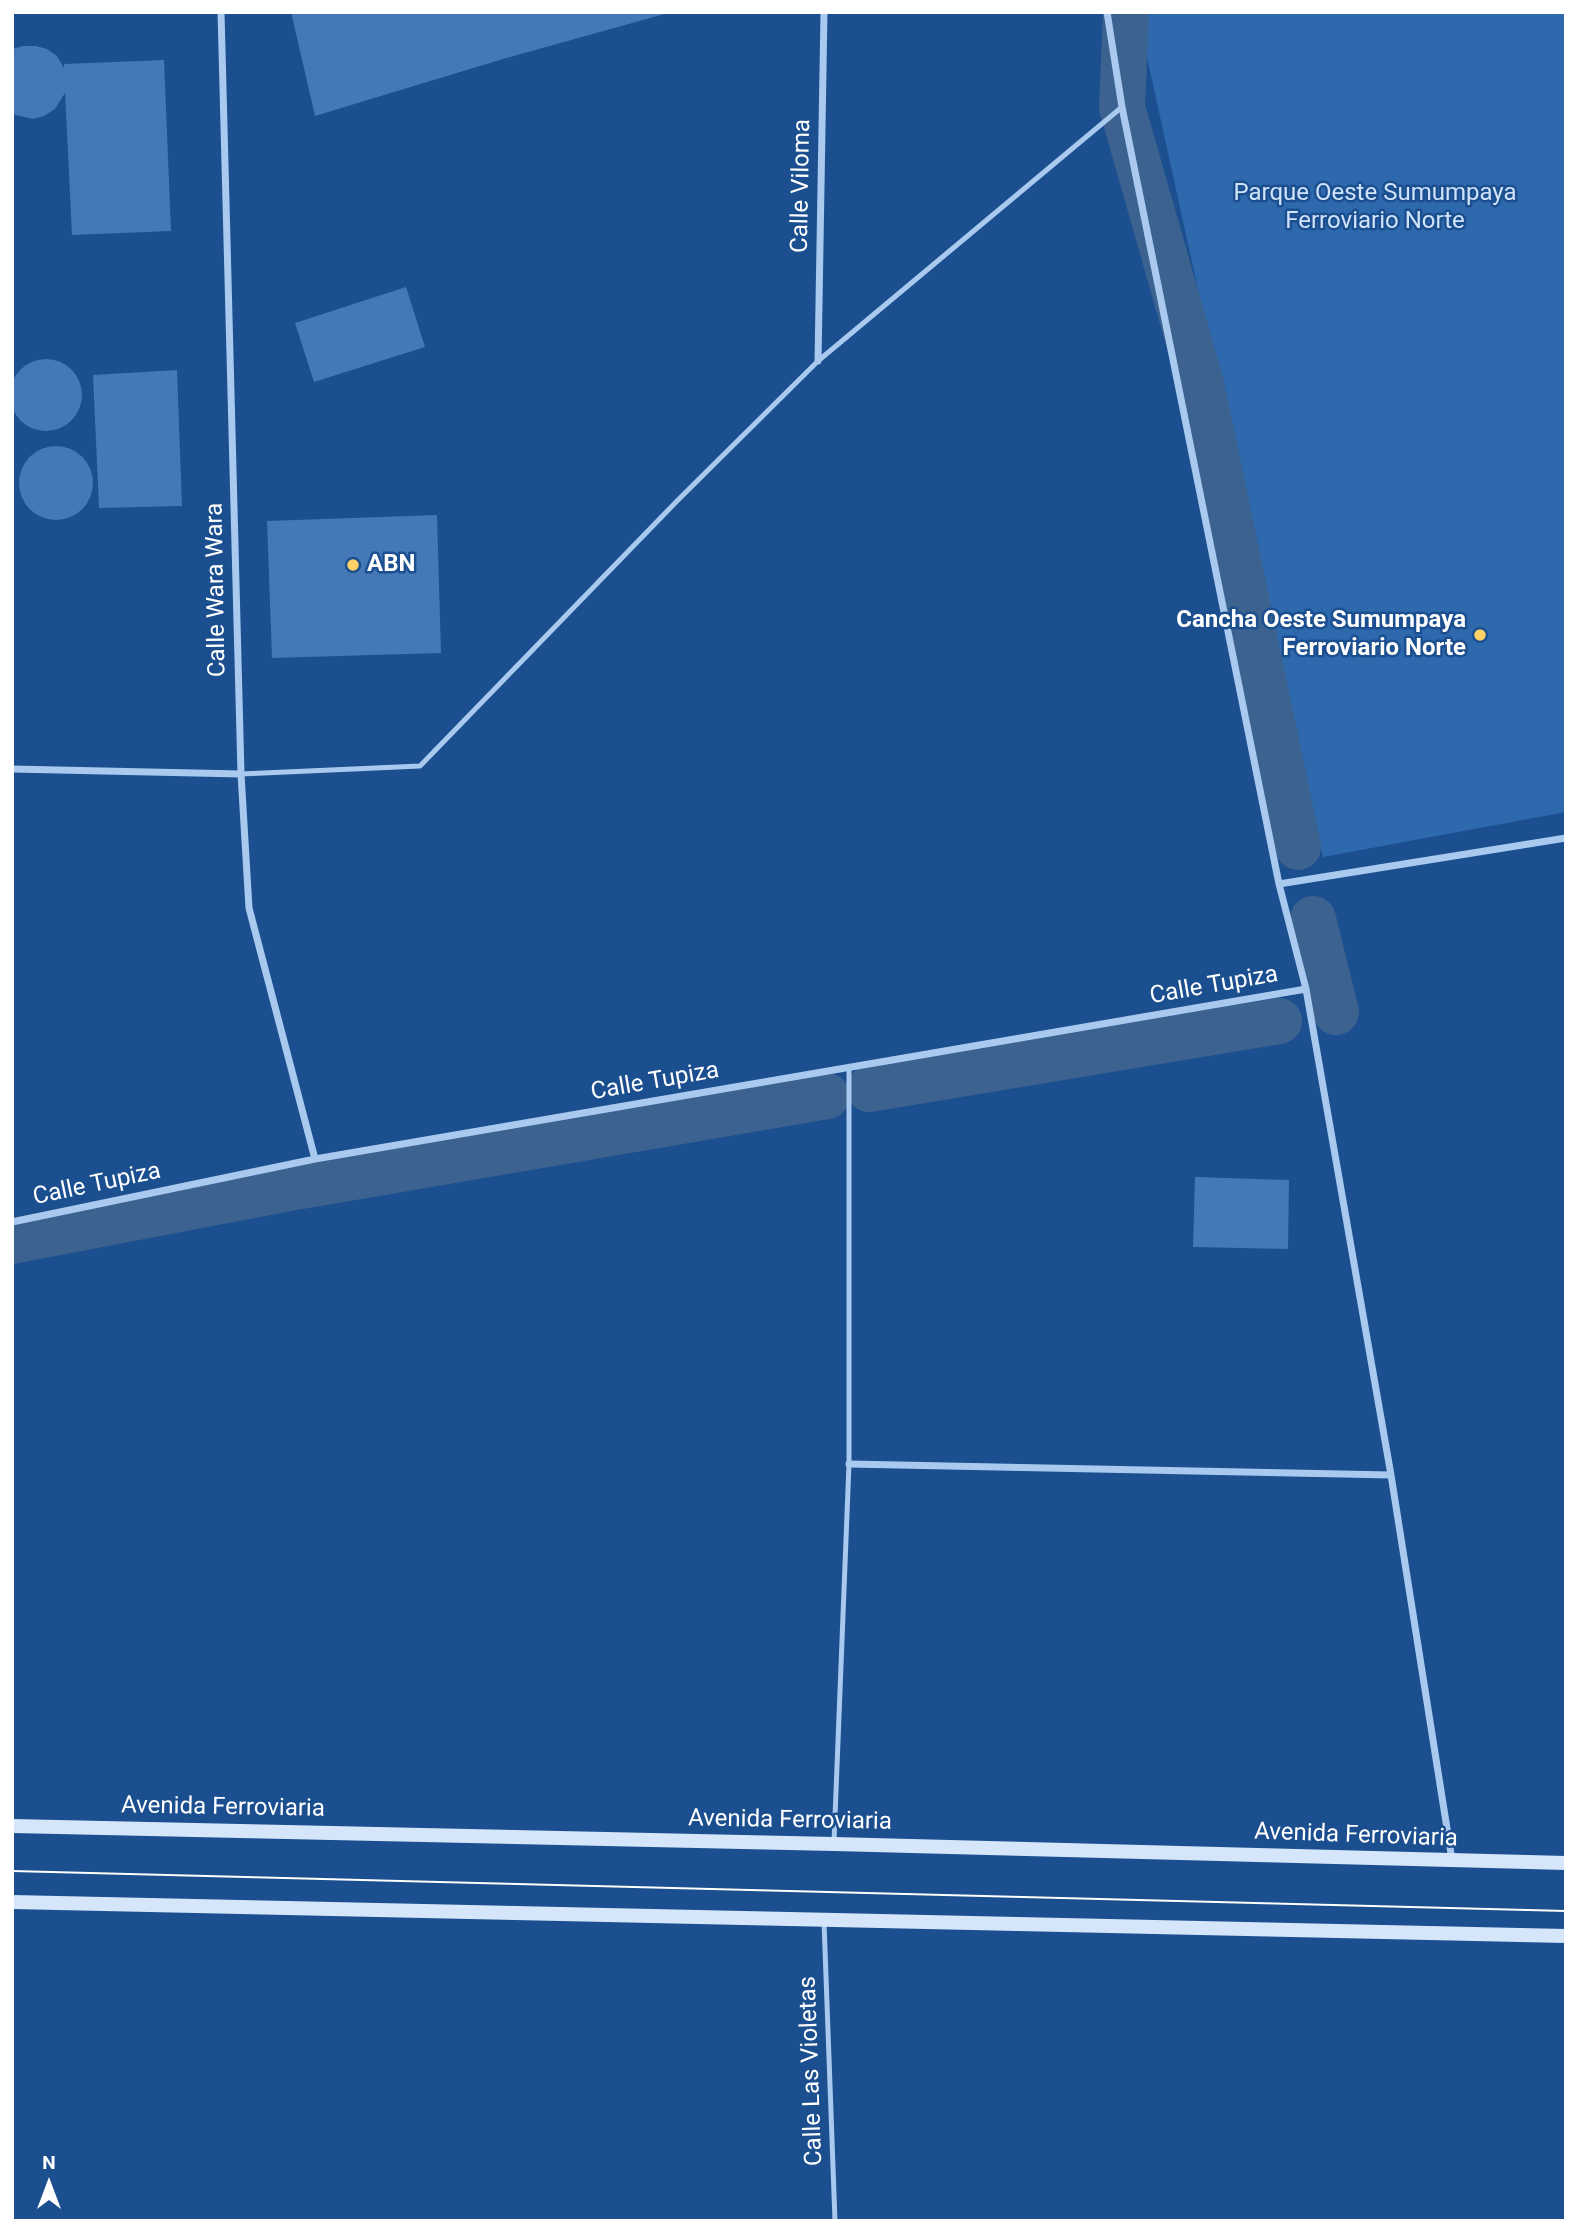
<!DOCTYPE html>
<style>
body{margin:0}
#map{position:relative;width:1578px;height:2233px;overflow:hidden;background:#1b4f8f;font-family:Roboto,sans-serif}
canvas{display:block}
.frame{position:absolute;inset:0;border:14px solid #fff;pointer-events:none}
.north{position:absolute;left:14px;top:2149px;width:70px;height:70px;-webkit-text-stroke:5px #1b4f8f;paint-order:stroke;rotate:0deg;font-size:19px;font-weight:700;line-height:28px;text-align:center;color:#fff}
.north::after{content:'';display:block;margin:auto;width:24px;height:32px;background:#fff;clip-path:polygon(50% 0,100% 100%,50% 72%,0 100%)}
</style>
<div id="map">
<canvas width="1578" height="2233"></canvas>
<div class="frame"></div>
<div class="north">N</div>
</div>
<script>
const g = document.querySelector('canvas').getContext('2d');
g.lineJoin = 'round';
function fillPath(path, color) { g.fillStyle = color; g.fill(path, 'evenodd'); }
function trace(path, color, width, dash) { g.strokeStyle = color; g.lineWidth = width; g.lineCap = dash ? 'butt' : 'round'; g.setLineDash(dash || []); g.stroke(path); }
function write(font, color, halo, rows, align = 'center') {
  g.font = font + ' Roboto,sans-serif'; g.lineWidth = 5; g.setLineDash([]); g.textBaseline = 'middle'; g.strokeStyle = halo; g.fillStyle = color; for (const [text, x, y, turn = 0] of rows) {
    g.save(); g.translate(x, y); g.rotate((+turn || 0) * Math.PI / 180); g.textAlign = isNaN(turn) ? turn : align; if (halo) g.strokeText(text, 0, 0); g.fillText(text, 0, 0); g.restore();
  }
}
const green = new Path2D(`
 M1137,12H1566V812L1323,857Z`);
const canal = new Path2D(`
 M1126,12L1122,107L1201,384L1298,847
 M1313,919L1336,1012
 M869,1089L1279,1021
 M12,1241L290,1188L827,1096`);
const building = new Path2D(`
 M291,12H667L668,13L503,59L315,116Z
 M23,46H36L47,49L57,56L64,68V64L164,60L171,231L72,235L65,93L55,109L44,116L33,119L12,114V49Z
 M406,287L425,347L314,382L295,323Z
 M10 395a36 36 0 1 1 72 0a36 36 0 1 1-72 0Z
 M177,370L182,506L99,508L93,375Z
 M19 483a37 37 0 1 1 74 0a37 37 0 1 1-74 0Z
 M437,515L441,653L272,658L267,521Z
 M1195,1177L1289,1180L1288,1249L1193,1247Z`);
const lane = new Path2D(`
 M241,774L420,766L677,501L818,361L1122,107
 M834,1842L849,1464V1069
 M824,1922L835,2221`);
const street = new Path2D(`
 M221,12L241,774L249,908L315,1159
 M1107,12L1122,107L1279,884L1306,989L1391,1475L1452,1860
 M818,361L824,12
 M12,769L241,774
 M1279,884L1566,838
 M12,1222L315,1159L1306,989
 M849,1464L1391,1475`);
const secondary = new Path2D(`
 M12,1826L834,1844L1566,1863
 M12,1902L1566,1936`);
const tram = new Path2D(`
 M12,1871L1566,1911`);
const markers = [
 [353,565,7,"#ffd166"],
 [1480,635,7,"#ffd166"]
];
const streetNames = [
 ["Calle Viloma",802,186,-89],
 ["Calle Wara Wara",217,590,-91],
 ["Calle Tupiza",1214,986,-10],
 ["Calle Tupiza",655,1082,-10],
 ["Calle Tupiza",97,1185,-12],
 ["Avenida Ferroviaria",223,1808,1],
 ["Avenida Ferroviaria",790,1821,1],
 ["Avenida Ferroviaria",1356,1836,2],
 ["Calle Las Violetas",812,2071,-92]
];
const parkNames = [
 ["Parque Oeste Sumumpaya",1375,194],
 ["Ferroviario Norte",1375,222]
];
const poiNames = [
 ["ABN",367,565],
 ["Cancha Oeste Sumumpaya",1466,621,"right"],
 ["Ferroviario Norte",1466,649,"right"]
];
fillPath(green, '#2e69ad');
trace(canal, '#3c6290', 46);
fillPath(building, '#4478b7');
trace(lane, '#a9c9ee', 5);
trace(street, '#a9c9ee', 7);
trace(secondary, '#d6e6fa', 14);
trace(tram, '#fff', 2);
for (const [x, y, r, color] of markers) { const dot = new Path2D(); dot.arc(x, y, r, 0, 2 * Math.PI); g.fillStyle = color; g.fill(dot); trace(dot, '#1b4f8f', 2.5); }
write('24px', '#fff', '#1b4f8f', streetNames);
write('24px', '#cfe3fa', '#1b4f8f', parkNames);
write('bold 24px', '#fff', '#1b4f8f', poiNames, 'left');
</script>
